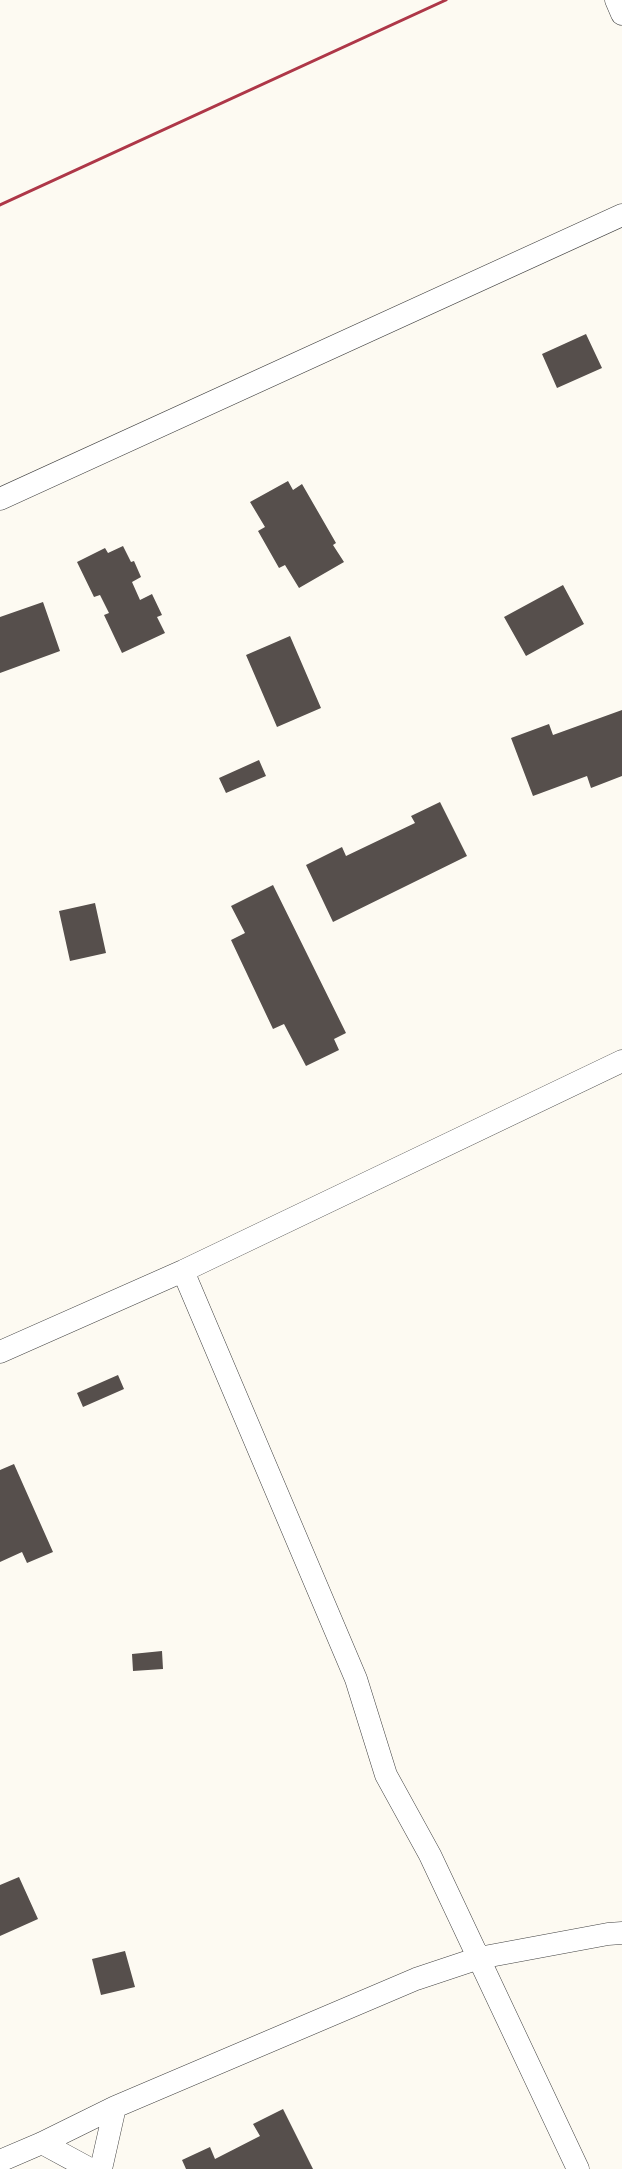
<!DOCTYPE html>
<style>
body{margin:0}
canvas{display:block;background:#fdfaf2}
</style>
<canvas width="622" height="2169"></canvas>
<script>
const g = document.querySelector('canvas').getContext('2d');
g.lineJoin = 'round';
function fillPath(path, color) { g.fillStyle = color; g.fill(path, 'evenodd'); }
function trace(path, color, width, dash) { g.strokeStyle = color; g.lineWidth = width; g.lineCap = dash ? 'butt' : 'round'; g.setLineDash(dash || []); g.stroke(path); }
const building = new Path2D(`
 M586,334L602,368L557,388L542,354Z
 M288,481L293,490L302,484L336,543L333,545L344,562L299,588L285,565L279,568L258,531L265,527L250,502Z
 M123,546L131,562L134,561L141,577L132,582L140,600L152,594L162,615L157,617L165,633L122,653L104,615L109,613L100,595L94,597L77,562L105,548L108,553Z
 M563,585L584,624L526,656L504,617Z
 M43,602L60,651L0,673V617Z
 M290,636L321,708L277,727L246,655Z
 M622,710V776L591,788L587,776L533,796L511,738L549,724L553,735Z
 M259,760L266,776L226,793L219,778Z
 M440,802L467,856L333,922L306,865L342,847L346,856L415,823L411,816Z
 M273,885L346,1033L334,1039L339,1050L306,1066L284,1024L273,1029L231,940L245,933L231,906Z
 M95,903L106,953L70,961L59,911Z
 M118,1375L124,1389L83,1407L77,1393Z
 M14,1464L53,1552L27,1563L22,1552L0,1562V1470Z
 M162,1651L163,1669L133,1671L132,1654Z
 M19,1877L38,1919L0,1936V1885Z
 M125,1951L135,1987L101,1995L92,1959Z
 M283,2109L313,2169H186L182,2160L210,2147L215,2159L260,2136L253,2124Z`);
const street = new Path2D(`
 M616,0L622,14
 M0,499L622,215
 M183,1271L356,1679L386,1775L430,1855L578,2169
 M0,1352L183,1271L622,1061
 M42,2143L90,2169
 M0,2161L42,2143L115,2107L416,1979L479,1958L608,1934L622,1933
 M101,2169L115,2107`);
const rail = new Path2D(`
 M0,205L446,0`);
fillPath(building, '#564f4c');
trace(street, '#424242', 23);
trace(street, '#fff', 22);
trace(rail, '#ae3748', 3);
</script>
